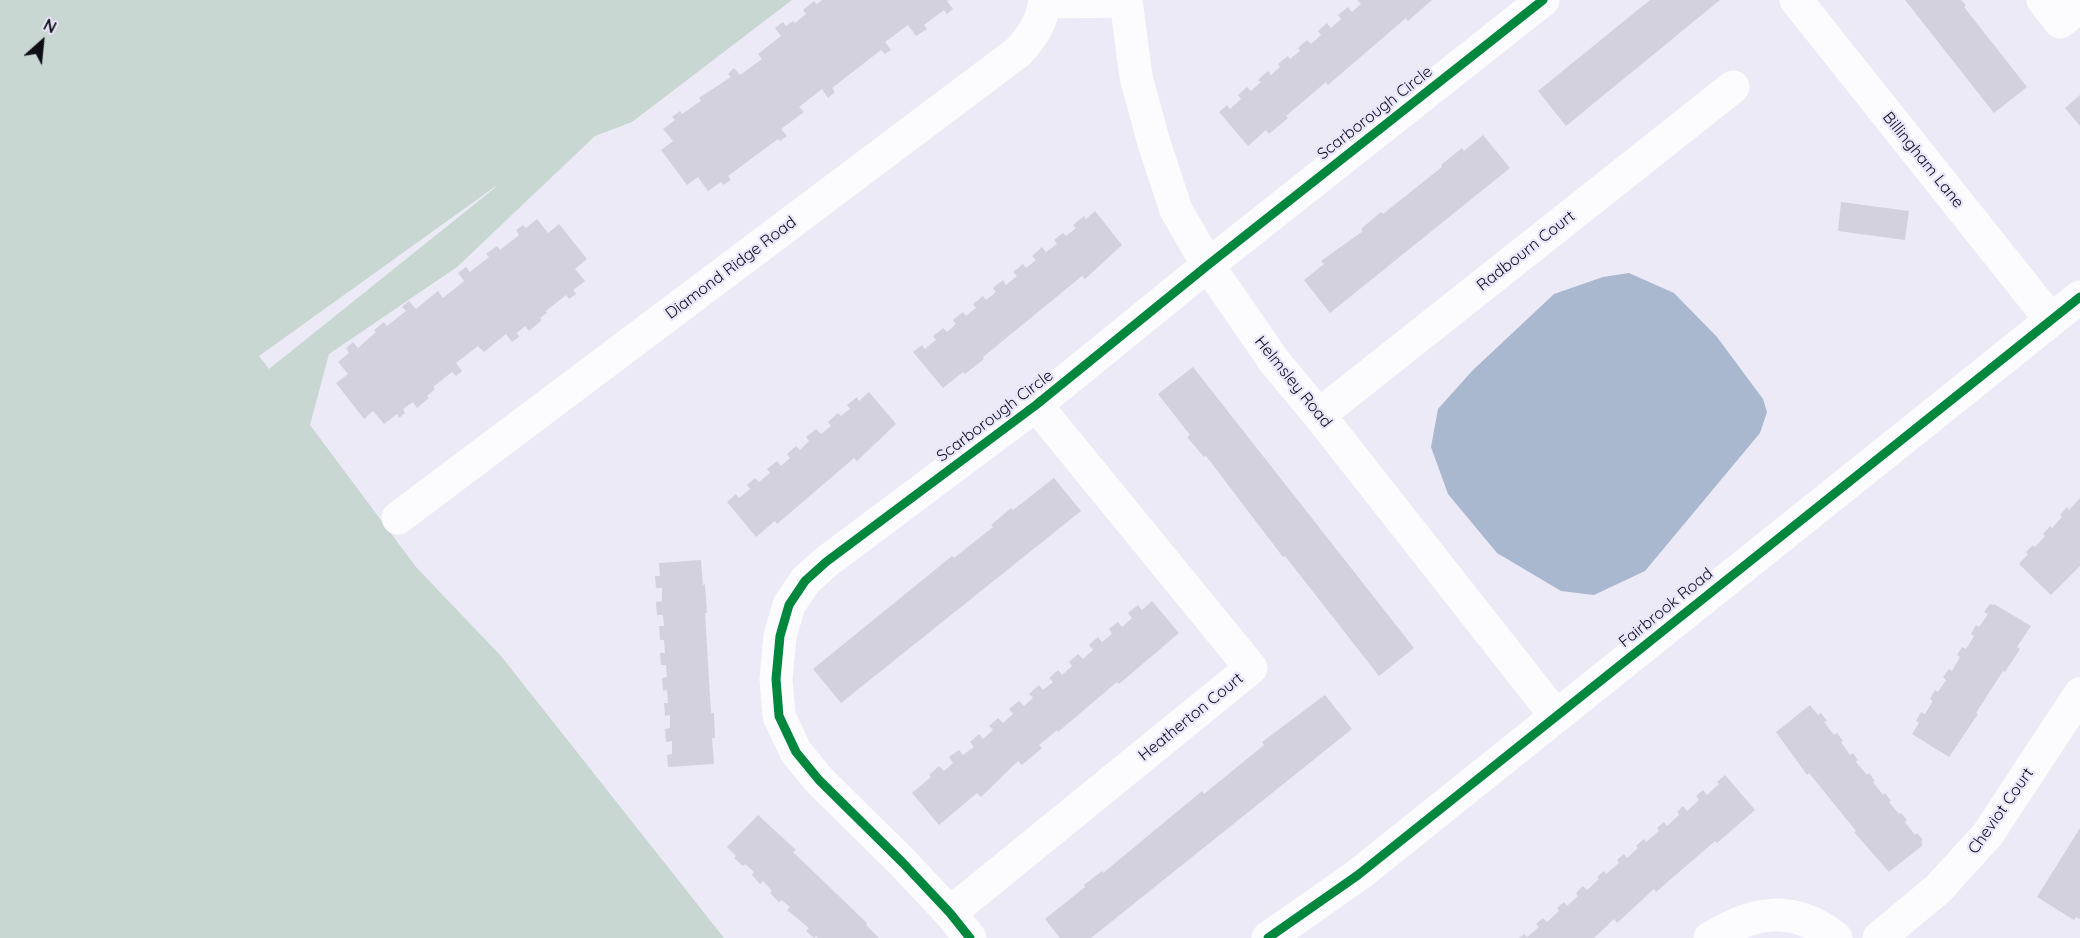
<!DOCTYPE html>
<style>
body{margin:0}
#map{position:relative;width:2080px;height:938px;overflow:hidden;background:#eceaf7;font-family:Quicksand,sans-serif}
canvas{display:block}
.north{position:absolute;left:12px;top:12px;width:60px;height:60px;-webkit-text-stroke:4px #e9e5fc;paint-order:stroke;rotate:27deg;font-size:16px;font-weight:700;line-height:24px;text-align:center;color:#0f0e17}
.north::after{content:'';display:block;margin:auto;width:21px;height:27px;background:#0f0e17;clip-path:polygon(50% 0,100% 100%,50% 72%,0 100%)}
</style>
<div id="map">
<canvas width="2080" height="938"></canvas>
<div class="north">N</div>
</div>
<script>
const g = document.querySelector('canvas').getContext('2d');
g.lineJoin = 'round';
function fillPath(path, color) { g.fillStyle = color; g.fill(path, 'evenodd'); }
function trace(path, color, width, dash) { g.strokeStyle = color; g.lineWidth = width; g.lineCap = dash ? 'butt' : 'round'; g.setLineDash(dash || []); g.stroke(path); }
function write(font, color, halo, rows, align = 'center') {
  g.font = font + ' Quicksand,sans-serif'; g.lineWidth = 4.5; g.setLineDash([]); g.textBaseline = 'middle'; g.strokeStyle = halo; g.fillStyle = color; for (const [text, x, y, turn = 0] of rows) {
    g.save(); g.translate(x, y); g.rotate((+turn || 0) * Math.PI / 180); g.textAlign = isNaN(turn) ? turn : align; if (halo) g.strokeText(text, 0, 0); g.fillText(text, 0, 0); g.restore();
  }
}
const green = new Path2D(`
 M0,0H792L632,122L595,136L457,267L329,354L310,425L416,567L501,656L724,938H0ZM496,186V187L269,369L259,356Z`);
const water = new Path2D(`
 M1629,273L1674,293L1717,337L1763,399L1767,412L1760,433L1645,571L1594,595L1561,591L1497,553L1448,494L1431,447L1438,409L1472,371L1554,294L1603,277Z`);
const building = new Path2D(`
 M822,0H949L947,1L953,9L947,14L944,10L924,25L927,29L916,36L908,25L885,42L891,50L885,54L881,50L832,88L835,92L828,98L822,89L799,107L804,112L781,129L787,136L780,141L778,139L728,176L731,180L723,185L721,182L708,191L698,177L687,185L661,150L673,141L663,129L675,120L672,117L680,111L682,114L701,101L699,98L731,77L728,74L734,68L740,75L762,59L758,54L781,36L775,28L783,22L786,26L793,21L795,23L806,14L803,10L814,1L817,4Z
 M1357,0H1432L1408,21L1406,18L1328,85L1326,82L1286,116L1288,118L1269,134L1266,130L1248,146L1219,112L1227,105L1230,109L1241,99L1238,95L1247,87L1251,91L1261,82L1258,80L1268,71L1271,75L1280,67L1278,64L1288,56L1290,59L1300,51L1298,48L1307,40L1311,44L1321,35L1318,31L1327,23L1331,28L1341,19L1338,15L1348,7L1352,12L1361,4Z
 M1650,0H1720L1566,126L1538,91Z
 M1905,0H1961L1966,5L1964,7L2027,87L1994,113Z
 M2080,95V126L2065,108Z
 M1483,135L1510,168L1330,313L1304,280L1324,264L1321,261L1363,231L1361,229L1381,212L1383,214L1442,167L1441,165L1462,148L1464,151Z
 M1841,202L1909,211L1905,240L1838,231Z
 M1095,211L1122,245L1085,279L1082,276L983,357L984,359L965,374L963,372L943,388L913,352L922,345L925,349L936,340L933,336L943,328L947,332L956,324L953,320L963,312L966,316L976,308L973,304L983,296L986,300L996,292L993,288L1003,280L1006,285L1017,276L1013,272L1023,264L1026,268L1036,260L1032,256L1042,247L1046,252L1057,244L1054,240L1063,233L1066,236L1076,228L1073,225L1084,216L1086,219Z
 M537,219L548,233L559,224L587,259L575,269L585,281L573,290L576,294L569,299L566,295L546,311L547,313L540,318L542,320L529,331L525,326L517,333L519,337L512,342L506,334L484,352L478,346L456,363L462,371L456,376L452,372L433,387L435,389L427,396L429,398L417,408L413,402L403,409L405,413L399,418L397,414L384,424L373,411L364,419L336,383L348,374L338,362L349,353L346,348L353,342L358,348L376,332L374,330L384,322L387,326L406,311L402,307L409,301L416,309L438,291L443,298L464,281L458,273L466,267L470,272L489,257L486,254L497,246L500,250L519,235L516,230L523,225L526,228Z
 M1193,367L1414,648L1379,676L1285,556L1283,557L1206,456L1204,457L1187,437L1190,435L1158,394Z
 M869,392L896,424L857,461L854,458L777,524L775,521L756,537L727,502L736,494L739,498L750,489L747,485L755,478L759,482L770,473L767,469L777,461L781,466L790,458L787,454L796,446L800,450L809,441L806,437L816,429L821,434L831,426L828,422L838,413L841,416L850,409L847,405L857,397L859,401Z
 M1054,478L1081,511L841,703L813,669L952,556L954,558L993,527L991,525L1011,508L1013,510Z
 M2080,498V566L2051,595L2019,564L2028,554L2026,552L2033,545L2035,547L2045,536L2043,534L2050,526L2052,528L2062,517L2060,515L2067,507L2069,510Z
 M701,560L703,585L705,584L707,613H705L711,713H714L715,738H712L714,764L668,767L667,755L672,754V741L666,742L665,729L670,728V715L665,716L664,703H668L667,690L663,691L662,678L667,677L666,665H661L660,653H665L664,640H660L659,626H664L663,615H657L656,602L662,601V588H656L655,576H660L659,563Z
 M1152,601L1179,633L1119,684L1117,682L1058,732L1057,730L1039,745L1042,748L1022,765L1018,761L981,797L977,793L939,825L912,793L931,777L929,775L939,766L944,771L953,763L949,757L959,750L963,755L974,747L970,742L979,734L983,739L993,730L989,726L998,718L1003,723L1013,714L1009,709L1019,701L1024,706L1033,698L1029,694L1039,685L1043,690L1053,682L1049,678L1058,670L1062,675L1072,666L1069,662L1078,654L1083,659L1093,650L1089,645L1098,637L1102,642L1112,634L1109,629L1118,622L1122,627L1132,618L1128,613L1138,605L1142,610Z
 M1990,604L1993,605L1994,604L2031,626L2017,647L2020,649L2005,672L2003,671L1976,713L1978,714L1949,757L1912,734L1919,723L1916,721L1921,712L1925,714L1933,701L1930,699L1935,690L1938,692L1946,680L1943,677L1949,669L1952,671L1960,657L1957,655L1962,647L1966,649L1974,636L1971,634L1976,625L1979,627L1988,614L1984,612Z
 M1325,695L1352,729L1091,938H1060L1045,919L1085,887L1084,885L1102,871L1103,873L1202,791L1204,794L1264,745L1262,742Z
 M1810,705L1818,715L1821,713L1827,721L1824,722L1834,735L1837,733L1843,741L1841,742L1850,755L1853,753L1858,760L1856,762L1867,775L1869,773L1875,781L1873,782L1883,795L1885,793L1891,801L1889,802L1899,814L1901,813L1907,820L1905,822L1915,835L1917,833L1923,840L1921,842L1923,845L1889,872L1854,832L1856,831L1809,773L1807,775L1776,732Z
 M1725,775L1755,810L1717,843L1715,841L1656,892L1654,889L1617,923L1614,919L1594,938H1519L1524,934L1527,937L1539,927L1536,924L1543,918L1547,922L1559,911L1557,908L1564,902L1567,906L1578,896L1576,893L1583,886L1587,890L1599,879L1597,877L1604,871L1606,874L1619,863L1617,860L1624,854L1627,858L1638,848L1636,846L1644,839L1646,842L1659,831L1657,828L1664,822L1667,826L1679,815L1677,812L1683,806L1687,811L1699,800L1696,796L1703,790L1707,795L1719,784L1717,782Z
 M758,815L796,850L793,852L867,923L866,925L879,938H818L816,936L814,938L806,931L809,928L787,910L790,907L782,900L779,902L770,893L772,891L763,881L760,884L752,875L754,872L745,864L743,866L734,858L736,856L727,847Z
 M2080,828V917L2079,919L2076,917L2074,920L2037,897Z`);
const street = new Path2D(`
 M1126,0L1136,77L1154,143L1176,210L1208,265L1274,361L1319,415L1556,716
 M1796,0L2051,320
 M2043,0L2060,22L2080,6
 M1045,2L1126,1
 M1319,415L1733,87
 M398,518L1018,52C1033,36 1042,22 1045,0
 M950,913L1251,668L1036,405
 M970,938L950,913L903,863L819,780L796,752L779,716L776,679L780,636L789,605L805,581L826,562L1036,405L1208,265L1543,0
 M1268,938L1358,875L2080,297
 M1710,938C1754,911 1793,904 1836,938
 M1879,938L1938,889L1988,834L2080,694`);
const cycleway = new Path2D(`
 M970,938L950,913L903,863L819,780L796,752L779,716L776,679L780,636L789,605L805,581L826,562L1036,405L1208,265L1543,0
 M1268,938L1358,875L2080,297`);
const streetNames = [
 ["Scarborough Circle",1375,113,-38],
 ["Billingham Lane",1923,160,51],
 ["Radbourn Court",1526,251,-38],
 ["Diamond Ridge Road",731,268,-37],
 ["Helmsley Road",1293,382,51],
 ["Scarborough Circle",995,416,-37],
 ["Fairbrook Road",1666,608,-39],
 ["Heatherton Court",1191,717,-39],
 ["Cheviot Court",2001,811,-55]
];
fillPath(green, '#c8d7d1');
fillPath(water, '#a9b8cf');
fillPath(building, '#d3d1de');
trace(street, '#fcfcfe', 33);
trace(cycleway, '#00873e', 9);
write('16px', '#0f0e17', '#e9e5fc', streetNames);
</script>
